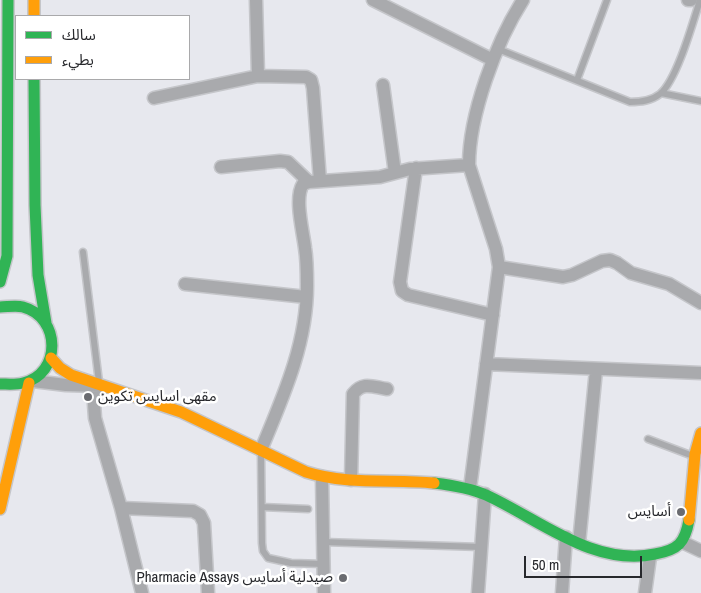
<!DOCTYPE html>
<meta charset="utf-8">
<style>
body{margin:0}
#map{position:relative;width:701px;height:593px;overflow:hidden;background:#e7e8ee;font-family:"Archivo Narrow","Noto Sans Arabic",sans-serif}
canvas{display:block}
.legend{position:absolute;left:15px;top:15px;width:175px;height:65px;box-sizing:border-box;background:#fff;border:1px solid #a9a9ab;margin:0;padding:6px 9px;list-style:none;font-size:15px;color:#27282c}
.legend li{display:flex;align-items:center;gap:10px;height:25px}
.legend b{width:25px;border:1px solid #a9a9ab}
.scale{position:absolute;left:524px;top:556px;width:118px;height:22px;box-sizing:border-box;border:2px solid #27282c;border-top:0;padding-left:6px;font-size:15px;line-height:18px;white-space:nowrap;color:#27282c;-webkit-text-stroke:4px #fff;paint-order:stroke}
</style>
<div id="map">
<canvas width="701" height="593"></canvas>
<ul class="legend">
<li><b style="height:6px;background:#30b455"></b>سالك</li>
<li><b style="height:6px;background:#ff9f0a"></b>بطيء</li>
</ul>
<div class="scale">50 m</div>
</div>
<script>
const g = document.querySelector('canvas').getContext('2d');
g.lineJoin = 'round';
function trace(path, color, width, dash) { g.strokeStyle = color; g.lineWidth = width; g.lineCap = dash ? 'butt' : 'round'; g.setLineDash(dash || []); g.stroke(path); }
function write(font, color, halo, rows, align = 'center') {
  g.font = font + ' "Archivo Narrow","Noto Sans Arabic",sans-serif'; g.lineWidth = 5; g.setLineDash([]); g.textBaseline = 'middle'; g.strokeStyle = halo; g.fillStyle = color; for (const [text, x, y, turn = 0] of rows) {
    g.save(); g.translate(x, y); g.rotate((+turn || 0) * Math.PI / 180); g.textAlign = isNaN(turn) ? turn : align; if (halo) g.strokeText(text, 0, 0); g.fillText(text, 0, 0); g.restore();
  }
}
const lane = new Path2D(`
 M498,49L630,102C641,102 651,101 660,94C677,80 693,22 700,0
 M577,80L607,0
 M661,93L701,101
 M83,252L99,382
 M648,439L693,456
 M261,452L262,543L263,551L268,558L291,563L324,564
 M262,507L308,509
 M323,542L481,547`);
const street = new Path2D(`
 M256,0L258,76
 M373,0L493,60
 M688,0H691
 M383,85L395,173
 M154,98L258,76L306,77L311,80L313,88L320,181
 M221,167L280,161L288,162L309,182
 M416,168L400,282L402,291L408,295L493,315
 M499,267L563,277L572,275L602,261L610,260L617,263L631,273L669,284L701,303
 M185,284L306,297
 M486,364L701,373
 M33,381L66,385L99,386L94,404L95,418L121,508L142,593
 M261,450C283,397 307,344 307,286C307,273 307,260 305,248C303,231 294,198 303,184L309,182L380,177L410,169L469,165
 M322,477L324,593
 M351,480L353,394C363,381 373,387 387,389
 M470,488L499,267L496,249L469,165C469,115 496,42 523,0
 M121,508L193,511L200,515L204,523L208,593
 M682,542L701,551
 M579,543L596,370
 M478,593L485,494
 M562,593L566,537
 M645,593L650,557`);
const fast = new Path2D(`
 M34,79L35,205L38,275L46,323
 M0,282L7,256L8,0
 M0,307C7,307 16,305 23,307C61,317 62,374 23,383C16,385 7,384 0,384
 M434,483C451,485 470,488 486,495C539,519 593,567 655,554C678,550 685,543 689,520`);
const slow = new Path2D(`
 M34,0V16
 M51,358L60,368L71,375L181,412L306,472C347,485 392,479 434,483
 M0,509L29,383
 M689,520L695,454L701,433`);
const markers = [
 [88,397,5,"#6a6b70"],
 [681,512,5,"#6a6b70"],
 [343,578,5,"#6a6b70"]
];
const poiNames = [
 ["مقهى اسايس تكوين",98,397,"left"],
 ["أسايس",671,512],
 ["Pharmacie Assays صيدلية أسايس",333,578]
];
trace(lane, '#c5c6ca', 9);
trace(street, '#c5c6ca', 15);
trace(fast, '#c5c6ca', 14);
trace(slow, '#c5c6ca', 14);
trace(lane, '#a9aaad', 6);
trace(street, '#a9aaad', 12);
trace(fast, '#30b455', 11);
trace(slow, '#ff9f0a', 11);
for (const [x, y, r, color] of markers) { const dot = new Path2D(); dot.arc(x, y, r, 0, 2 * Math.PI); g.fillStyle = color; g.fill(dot); trace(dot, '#fff', 2); }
write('15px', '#27282c', '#fff', poiNames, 'right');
</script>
